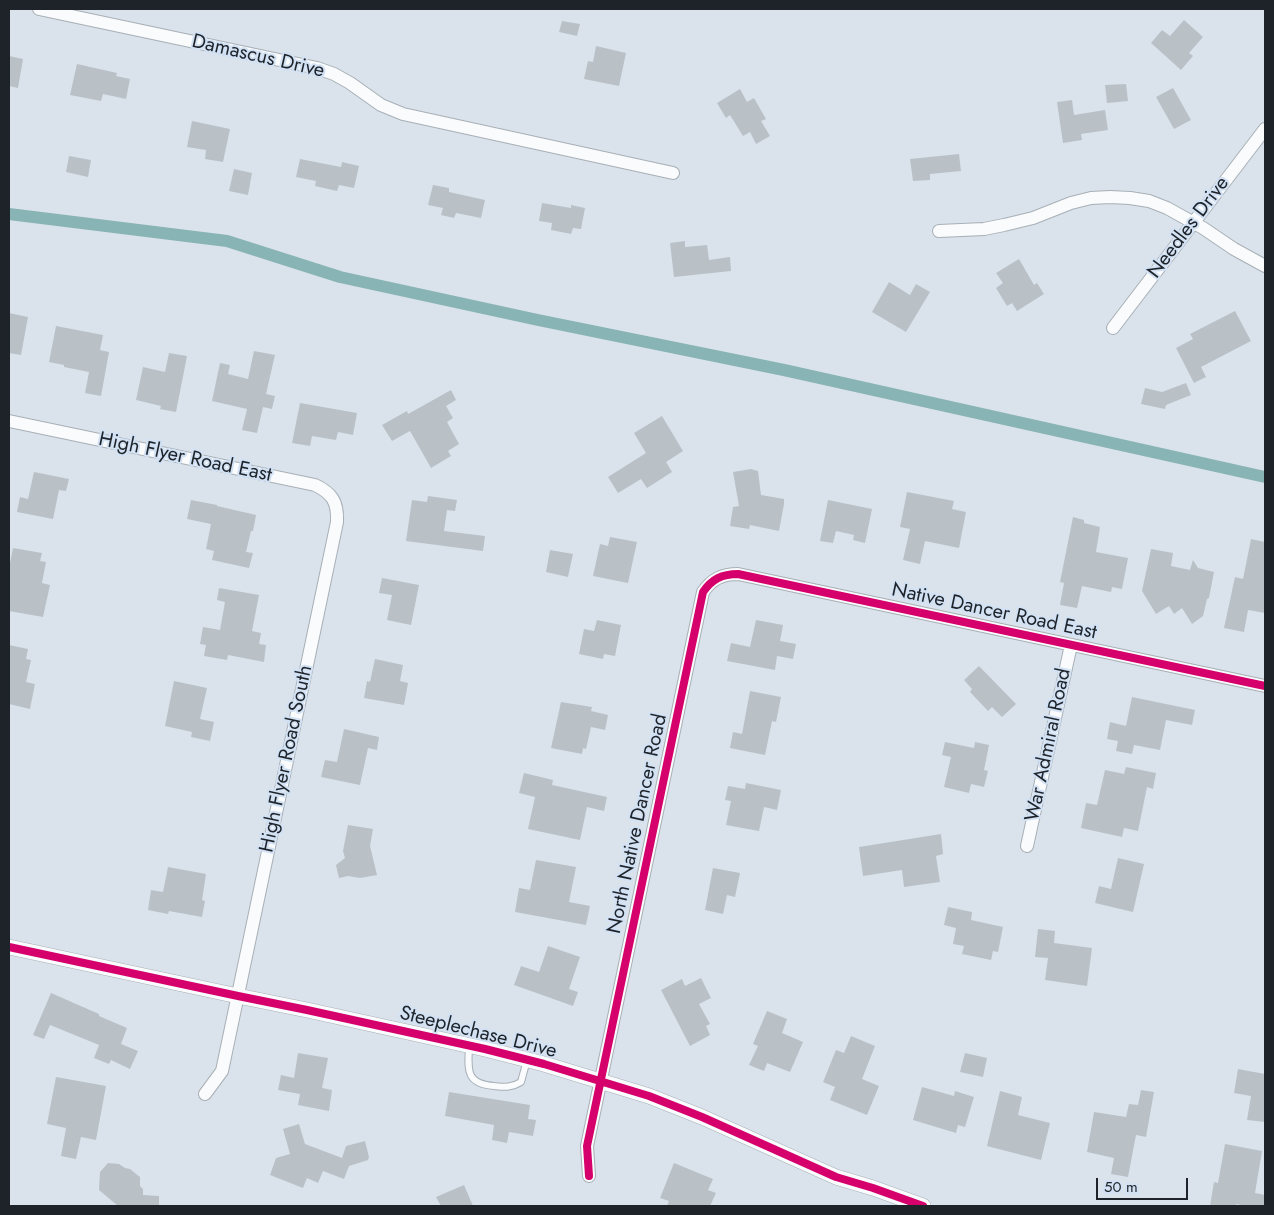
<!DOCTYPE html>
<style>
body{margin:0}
#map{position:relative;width:1274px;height:1215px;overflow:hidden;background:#dae3ec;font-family:Jost,sans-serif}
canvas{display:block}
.frame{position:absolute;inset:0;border:10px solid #1e232a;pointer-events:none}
.scale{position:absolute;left:1096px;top:1178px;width:92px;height:22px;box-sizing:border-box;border:2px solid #1e232a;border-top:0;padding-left:6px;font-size:15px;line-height:18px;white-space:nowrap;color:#1e232a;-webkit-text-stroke:4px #d2e2f4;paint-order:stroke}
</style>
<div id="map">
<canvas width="1274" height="1215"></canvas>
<div class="frame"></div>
<div class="scale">50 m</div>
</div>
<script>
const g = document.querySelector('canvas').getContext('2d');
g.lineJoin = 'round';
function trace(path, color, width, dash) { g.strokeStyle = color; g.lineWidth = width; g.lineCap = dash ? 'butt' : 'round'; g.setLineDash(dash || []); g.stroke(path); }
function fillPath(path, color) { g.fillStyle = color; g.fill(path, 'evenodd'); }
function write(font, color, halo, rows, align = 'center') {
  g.font = font + ' Jost,sans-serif'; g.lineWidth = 4; g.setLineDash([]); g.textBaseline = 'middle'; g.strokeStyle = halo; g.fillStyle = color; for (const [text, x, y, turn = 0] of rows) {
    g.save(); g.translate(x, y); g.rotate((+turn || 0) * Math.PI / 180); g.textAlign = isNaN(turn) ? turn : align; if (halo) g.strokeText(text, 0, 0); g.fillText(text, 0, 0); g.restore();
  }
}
const canal = new Path2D(`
 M9,214L227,241L340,277L538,320L784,370L1265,477`);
const building = new Path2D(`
 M1184,20L1203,37L1189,53L1193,56L1181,70L1151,43L1162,30L1170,36Z
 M562,21L580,24L577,36L559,32Z
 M596,46L626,53L619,86L584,79L588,61L593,62Z
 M9,56L23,59L18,88L9,86Z
 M77,64L117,73L116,76L130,79L126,99L103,94L101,101L70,95Z
 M1126,84L1128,101L1107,103L1105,85Z
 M1173,88L1191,120L1174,129L1156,97Z
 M740,89L747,102L754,98L766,119L761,121L770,136L756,144L750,132L743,136L730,115L726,118L717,103Z
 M1072,100L1074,115L1105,110L1108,130L1081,134L1082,140L1063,143L1057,102Z
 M192,121L230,129L223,162L205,159L206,150L187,147Z
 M959,154L961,171L930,174V180L913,181L910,159Z
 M69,156L91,160L88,177L66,172Z
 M300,159L341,167L342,162L359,166L354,188L339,185L337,191L315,186L316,181L296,177Z
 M234,169L252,173L248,195L229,191Z
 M433,185L449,188V192L485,200L481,218L456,213L454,218L441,215L443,208L428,205Z
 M542,203L571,208V205L585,208L581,229L573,228L571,234L551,230L552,223L539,221Z
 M685,241V247L707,245L709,260L730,257L731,271L674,277L670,243Z
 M1019,259L1034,285L1037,283L1044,294L1017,311L1012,303L1007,306L996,288L1003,283L996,273Z
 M889,282L910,295L916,284L930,292L906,332L872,312Z
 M1235,311L1251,341L1201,367L1206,377L1194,383L1176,348L1193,339L1190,334Z
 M9,313L28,317L21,355L9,353Z
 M56,326L103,335L100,350L109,352L101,396L85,393L89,372L64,367V365L49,362Z
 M254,351L275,355L266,394L275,396L272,409L263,407L257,433L242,430L247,409L212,401L220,363L230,365L228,374L248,379Z
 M169,353L187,356L176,412L160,409L161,406L136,400L143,367L165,372Z
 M1186,383L1191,395L1166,405L1165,409L1141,404L1145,388L1162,392Z
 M451,390L456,400L446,406L453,418L447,422L459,444L448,451L451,456L431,468L410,431L392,441L382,425L407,411L408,414Z
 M300,403L357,413L353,435L338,432L336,440L312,436L310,446L292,443Z
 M662,416L683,451L666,462L672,472L647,488L641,479L618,493L608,477L646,453L634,433Z
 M751,469L758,471L761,495L784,499V504L779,531L750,525L749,529L730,526L733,507L739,506L733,472Z
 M34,472L69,479L66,491L59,490L53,519L17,512L20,497L28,499Z
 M907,492L954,501L952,509L966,512L959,548L925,541L920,564L903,560L910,529L900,527Z
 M428,496L457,500L455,511L447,510L444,531L485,536L483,551L406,541L412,500L427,502Z
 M191,500L217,505V506L256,515L253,531H251L246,552L253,553L249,568L212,560L214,551L206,549L211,524L187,519Z
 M828,500L872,509L865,543L853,540L854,535L836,531L833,543L820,541Z
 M1073,517L1084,520V523L1100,527L1096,552L1128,558L1122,589L1112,587L1111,592L1082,586L1077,608L1060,605L1064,583L1060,582Z
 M610,537L637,542L628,583L593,576L600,544L608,546Z
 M1251,539L1265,542V613L1248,610L1244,632L1224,628L1235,577L1243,579Z
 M13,548L42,553L40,561L46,562L42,583L50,585L43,617L9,611V568Z
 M1151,549L1173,553L1171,566L1190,570L1193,560L1198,568L1214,572L1209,598L1207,599L1203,616L1192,624L1182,608L1174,614L1169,606L1156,614L1142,591Z
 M550,550L573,554L568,577L546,572Z
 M382,578L419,585L411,625L387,620L392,595L379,593Z
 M219,588L259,595L252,631L261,633L259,644L266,645L264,662L228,655L227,660L204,656L206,645L200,644L203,627L220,630L225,602L217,600Z
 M597,620L621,625L615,656L604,654L603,659L579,654L584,629L594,631Z
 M756,620L783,625L780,641L796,644L793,659L777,656L775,670L727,661L731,643L750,647Z
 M9,645L28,649L26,659L31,660L26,682L35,684L30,709L9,704Z
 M375,659L403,665L400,681L408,683L404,705L364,698L367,681L370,682Z
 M979,666L1016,704L1002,717L992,707L988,711L970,692L972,689L964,680Z
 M174,681L207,688L200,719L214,722L210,741L191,737L192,732L165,726Z
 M750,691L781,697L776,722L772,721L765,755L730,748L733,732L742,734Z
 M1132,697L1195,710L1192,725L1166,720L1160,750L1134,745L1132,754L1116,751L1118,741L1107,739L1110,722L1126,726Z
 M561,702L592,707L591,711L608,715L605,730L591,727L586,749L583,748L582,754L551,748Z
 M344,729L379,737L377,750L368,748L360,785L321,777L325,760L337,762Z
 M945,742L974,748L975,742L989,745L984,770L988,771L984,787L971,784L969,793L944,787L951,757L942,755Z
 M1126,767L1156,773L1153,789L1147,787L1138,831L1124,828L1122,837L1081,828L1086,803L1097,805L1105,770L1124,774Z
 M524,773L553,780L552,785L607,797L604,811L587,807L580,840L528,829L535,797L519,793Z
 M746,783L781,790L777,810L764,807L759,831L726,825L731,801L725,800L728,786L745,789Z
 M348,825L373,829L370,846L377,875L360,878L348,876L339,878L336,865L345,858L343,851Z
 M941,834L943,854L936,856L940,882L904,887L902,870L863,876L859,847Z
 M1118,858L1144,864L1133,912L1095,903L1099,886L1111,889Z
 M536,860L576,867L569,902L590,906L586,925L515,912L519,888L530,890Z
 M168,867L206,874L202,900L205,901L202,917L169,911L168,914L148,910L151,890L163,892Z
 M713,868L740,873L735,897L727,895L723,914L705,910Z
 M948,907L972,912L971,920L1003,927L998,952L993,951L991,960L962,954L964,946L953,944L956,928L944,925Z
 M1038,929L1055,931L1054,943L1092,948L1087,986L1045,980L1048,958L1035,957Z
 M548,946L580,957L569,989L578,992L573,1006L514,985L521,966L539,972Z
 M701,978L711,998L699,1004L710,1024L706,1026L710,1035L690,1046L661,990L682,979L685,986Z
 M51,993L99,1014V1016L127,1028L121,1044L138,1051L130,1069L111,1060L109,1064L94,1058L99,1045L50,1025L44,1039L33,1035Z
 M767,1011L787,1019L782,1033L803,1042L790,1072L767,1063L764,1071L749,1065L758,1046L753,1044Z
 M851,1036L875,1046L862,1079L879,1086L867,1115L830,1100L835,1087L823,1082L836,1050L844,1053Z
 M298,1053L328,1058L322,1088L332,1090L329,1111L298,1105L300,1094L278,1090L281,1075L294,1078Z
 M965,1053L987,1058L983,1077L960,1072Z
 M1238,1069L1265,1074V1122L1247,1120L1251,1096L1234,1093Z
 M56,1077L106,1086L96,1140L81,1137L76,1159L61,1156L66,1128L47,1124Z
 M922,1087L954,1096L955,1091L974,1097L965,1127L958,1125L956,1133L913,1120Z
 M1141,1090L1154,1092L1146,1137L1136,1135L1128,1177L1111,1174L1114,1158L1087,1152L1094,1112L1126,1117L1129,1104L1138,1105Z
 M1000,1091L1022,1097L1018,1115L1050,1123L1041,1160L987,1146Z
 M449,1092L530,1105L528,1119L536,1120L533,1136L509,1132L507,1143L492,1140L494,1125L445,1116Z
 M299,1124L305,1144L342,1158L346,1146L365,1141L369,1157L368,1160L349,1166L344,1179L323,1171L318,1183L307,1178L303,1188L270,1175L276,1158L290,1154L283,1129Z
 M1225,1144L1262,1151L1255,1193L1265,1195V1206H1245L1236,1204V1206H1210L1214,1182L1218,1183Z
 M108,1163L119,1164L125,1168L130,1169L140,1177V1186L143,1189V1195L159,1196V1206L127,1205L118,1206L99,1190L100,1172Z
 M674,1163L713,1179L708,1190L716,1193L710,1206H667L669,1201L660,1198Z
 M464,1185L473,1206H441L436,1197Z`);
const service = new Path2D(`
 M469,1046C468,1069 465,1084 494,1086C505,1087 511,1088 521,1082L527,1060`);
const minor = new Path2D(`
 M39,9L317,68L334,74L350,83L381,105L403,114L673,173
 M939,231L984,229L1004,225L1033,218L1071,203L1091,198L1110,197L1130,198L1149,201L1167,208L1203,228L1234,249L1265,266
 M1113,328L1265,129
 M9,421L315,485C332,493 338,502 337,522L222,1071L205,1094
 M1027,846L1071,645
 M589,1176L587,1146L703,592C712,579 722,574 738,574L1265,686`);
const tertiary = new Path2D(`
 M9,947L238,996L307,1010L485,1049L544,1064L649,1096L702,1117L836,1177L873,1188L923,1206`);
const cycleway = new Path2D(`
 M9,947L238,996L307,1010L485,1049L544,1064L649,1096L702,1117L836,1177L873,1188L923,1206
 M589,1176L587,1146L703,592C712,579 722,574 738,574L1265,686`);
const streetNames = [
 ["Damascus Drive",258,57,13],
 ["Needles Drive",1189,228,-53],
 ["High Flyer Road East",185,458,12],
 ["Native Dancer Road East",994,612,12],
 ["War Admiral Road",1049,745,-78],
 ["High Flyer Road South",287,759,-78],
 ["North Native Dancer Road",638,824,-78],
 ["Steeplechase Drive",478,1033,14]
];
trace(canal, '#89b4b5', 12);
fillPath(building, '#b9c1c7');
trace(service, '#a8afb6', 8);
trace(minor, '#a8afb6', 14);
trace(tertiary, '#a8afb6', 16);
trace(service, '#f9fbfc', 6);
trace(minor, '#f9fbfc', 12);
trace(tertiary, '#f9fbfc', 15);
trace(cycleway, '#d6006c', 8);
write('20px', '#1e232a', '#d2e2f4', streetNames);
</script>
